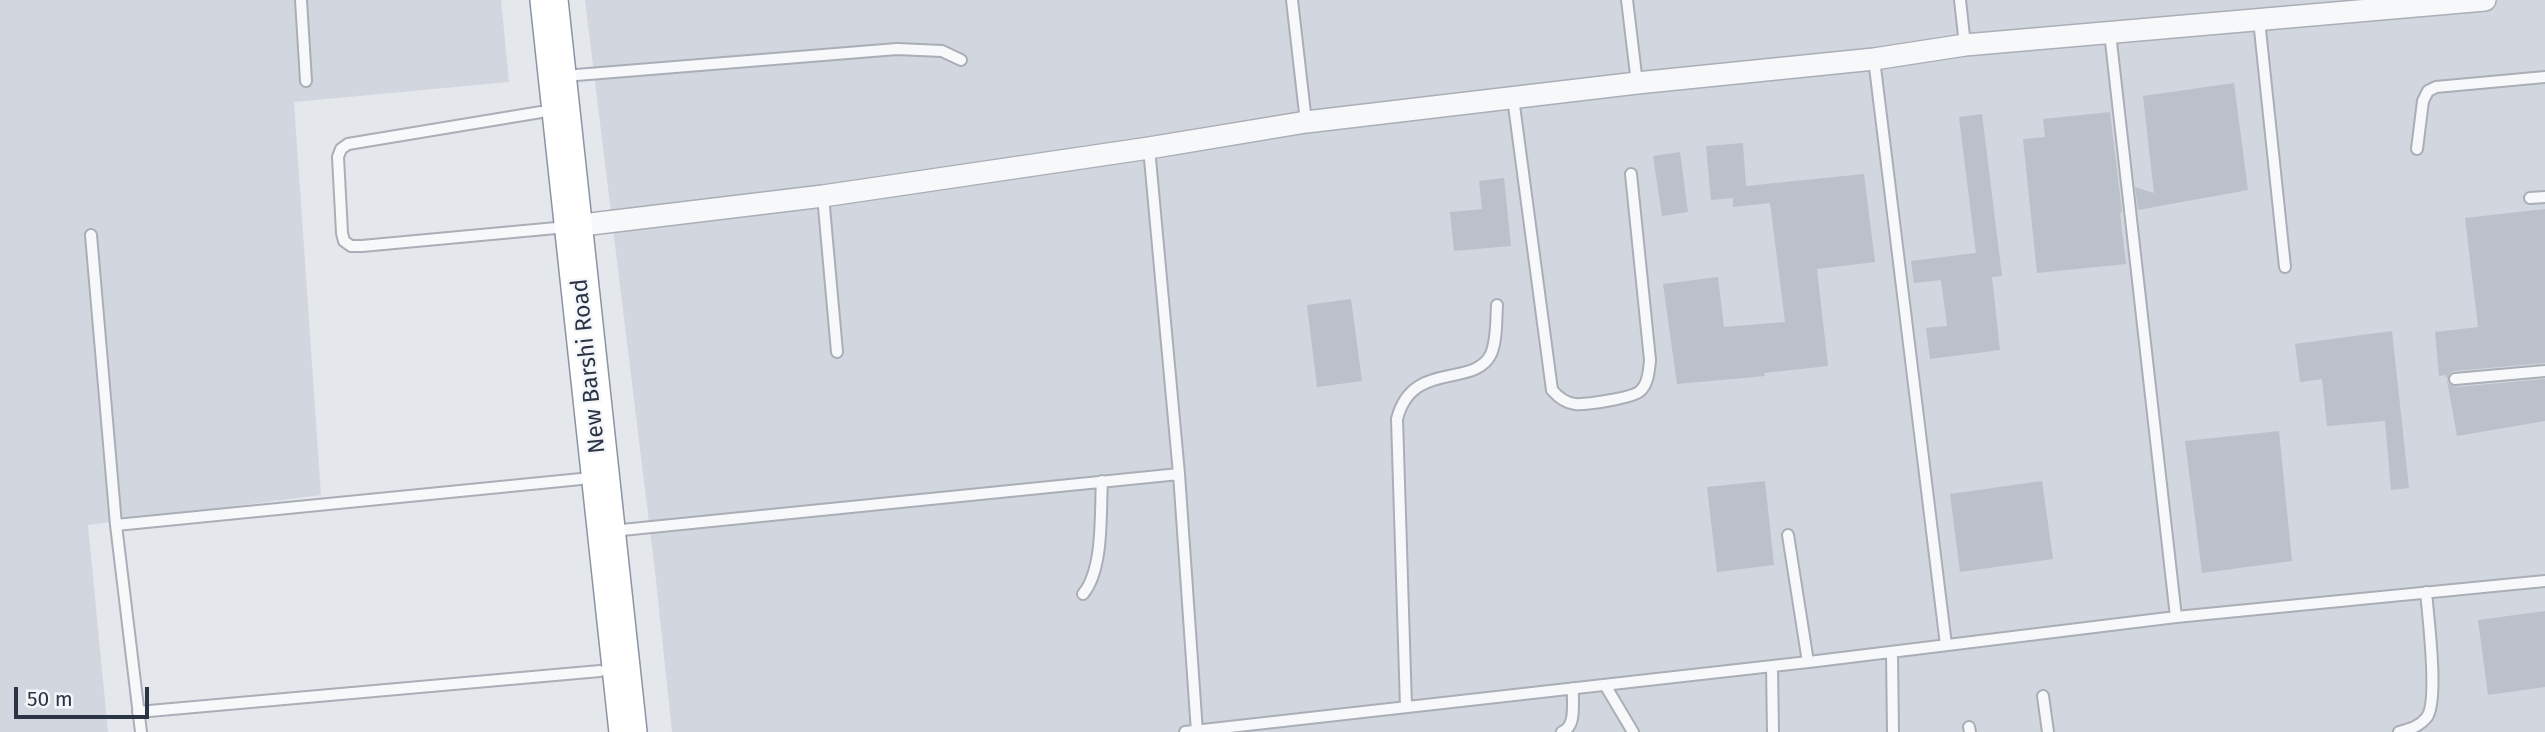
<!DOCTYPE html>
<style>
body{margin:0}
#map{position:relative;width:2545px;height:732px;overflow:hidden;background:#e4e7ec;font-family:"Fira Sans",sans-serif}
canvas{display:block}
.scale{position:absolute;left:14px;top:687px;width:135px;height:32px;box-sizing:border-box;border:4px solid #2b3445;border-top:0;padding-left:9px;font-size:21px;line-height:24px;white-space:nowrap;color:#2b3445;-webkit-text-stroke:5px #f4f6f9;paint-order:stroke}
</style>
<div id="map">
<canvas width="2545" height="732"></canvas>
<div class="scale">50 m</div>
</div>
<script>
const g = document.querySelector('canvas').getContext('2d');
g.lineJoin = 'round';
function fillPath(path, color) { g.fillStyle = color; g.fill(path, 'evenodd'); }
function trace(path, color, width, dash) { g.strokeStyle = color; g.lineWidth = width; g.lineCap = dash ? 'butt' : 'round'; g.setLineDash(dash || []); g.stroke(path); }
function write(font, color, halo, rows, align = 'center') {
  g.font = font + ' "Fira Sans",sans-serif'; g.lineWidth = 5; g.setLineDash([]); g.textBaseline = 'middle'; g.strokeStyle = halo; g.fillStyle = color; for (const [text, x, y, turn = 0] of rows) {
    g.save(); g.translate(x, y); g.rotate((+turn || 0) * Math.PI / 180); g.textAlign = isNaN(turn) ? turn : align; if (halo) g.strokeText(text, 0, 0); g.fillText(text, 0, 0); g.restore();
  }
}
const built = new Path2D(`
 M0,0H501L509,82L294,102L321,495L88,525L108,732H0Z
 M585,0H2545V732H672L655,571Z`);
const building = new Path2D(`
 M2234,83L2248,190L2138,210L2135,187L2154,193L2143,96Z
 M2110,112L2122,212L2120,213L2126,264L2037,273L2023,139L2045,137L2043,119Z
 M1982,114L2002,276L1992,277L2000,350L1930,359L1926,328L1947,326L1941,280L1914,283L1911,261L1976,253L1959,117Z
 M1743,143L1746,186L1864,174L1875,262L1817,269L1828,366L1764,373L1765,376L1677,384L1663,284L1718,277L1724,327L1785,322L1770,203L1733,207V198L1711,200L1706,146Z
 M1680,152L1688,212L1662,216L1653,156Z
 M1504,178L1511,246L1454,251L1450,212L1482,209L1479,181Z
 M2545,209V363L2454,371L2450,373L2447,379L2449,384L2456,387L2545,379V421L2457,436L2446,375L2439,376L2435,332L2478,327L2465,218Z
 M1351,299L1362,381L1317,387L1307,305Z
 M2392,331L2409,488L2391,490L2385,421L2327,426L2322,379L2300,382L2295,344Z
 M2279,431L2292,561L2202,573L2185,441Z
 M1765,481L1774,565L1717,572L1707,487Z
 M2042,481L2053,559L1960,572L1950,494Z
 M2545,611V687L2488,695L2478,620Z`);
const lane = new Path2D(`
 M301,0L306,81
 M1292,0L1306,122
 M1627,0L1637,83
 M1960,0L1965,45
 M2259,20L2285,267
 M2110,33L2176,617
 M1874,59L1946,645
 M564,76L897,49L942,51L961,60
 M1513,98L1552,390C1558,397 1565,403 1575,404C1585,405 1633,398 1640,391C1648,384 1649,371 1650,360L1631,174
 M541,112L348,144L341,149L338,157L342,233L344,241L351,246H362L567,227
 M1149,148L1179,474L1197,732
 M2417,149L2423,101L2428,91L2436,87L2545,77
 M823,196L837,352
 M2530,198L2545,197
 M91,235L116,525L141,732
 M2455,379L2545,371
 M116,525L581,479
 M612,531L1179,474
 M1788,535L1808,662
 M1083,594C1104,569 1100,513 1102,481
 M1892,652L1893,732
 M1772,666L1773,732
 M1605,685L1633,732
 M2043,696L2048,732
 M1406,707L1397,419C1412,359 1474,389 1491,354C1497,340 1496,320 1497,305
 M138,712L600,671
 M1969,727L1970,732
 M1185,732L1817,661L2176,617L2545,581
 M1562,732C1577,726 1572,703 1573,688
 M2399,732C2410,729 2419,727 2427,717C2439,700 2428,616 2426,592`);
const street = new Path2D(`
 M574,226L823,196L1149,148L1306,122L1637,83L1874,59L1965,45L2485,0`);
const highway = new Path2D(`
 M549,0L628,732`);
const streetNames = [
 ["New Barshi Road",589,366,-96]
];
fillPath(built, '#d2d6de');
fillPath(building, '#bbc0ca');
trace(lane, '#a9aeb7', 14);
trace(street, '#a9aeb7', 24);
trace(highway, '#8b94a3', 40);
trace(lane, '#f7f8fa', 10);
trace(street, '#f7f8fa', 21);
trace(highway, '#fff', 37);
write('23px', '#2b3445', '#f4f6f9', streetNames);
</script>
